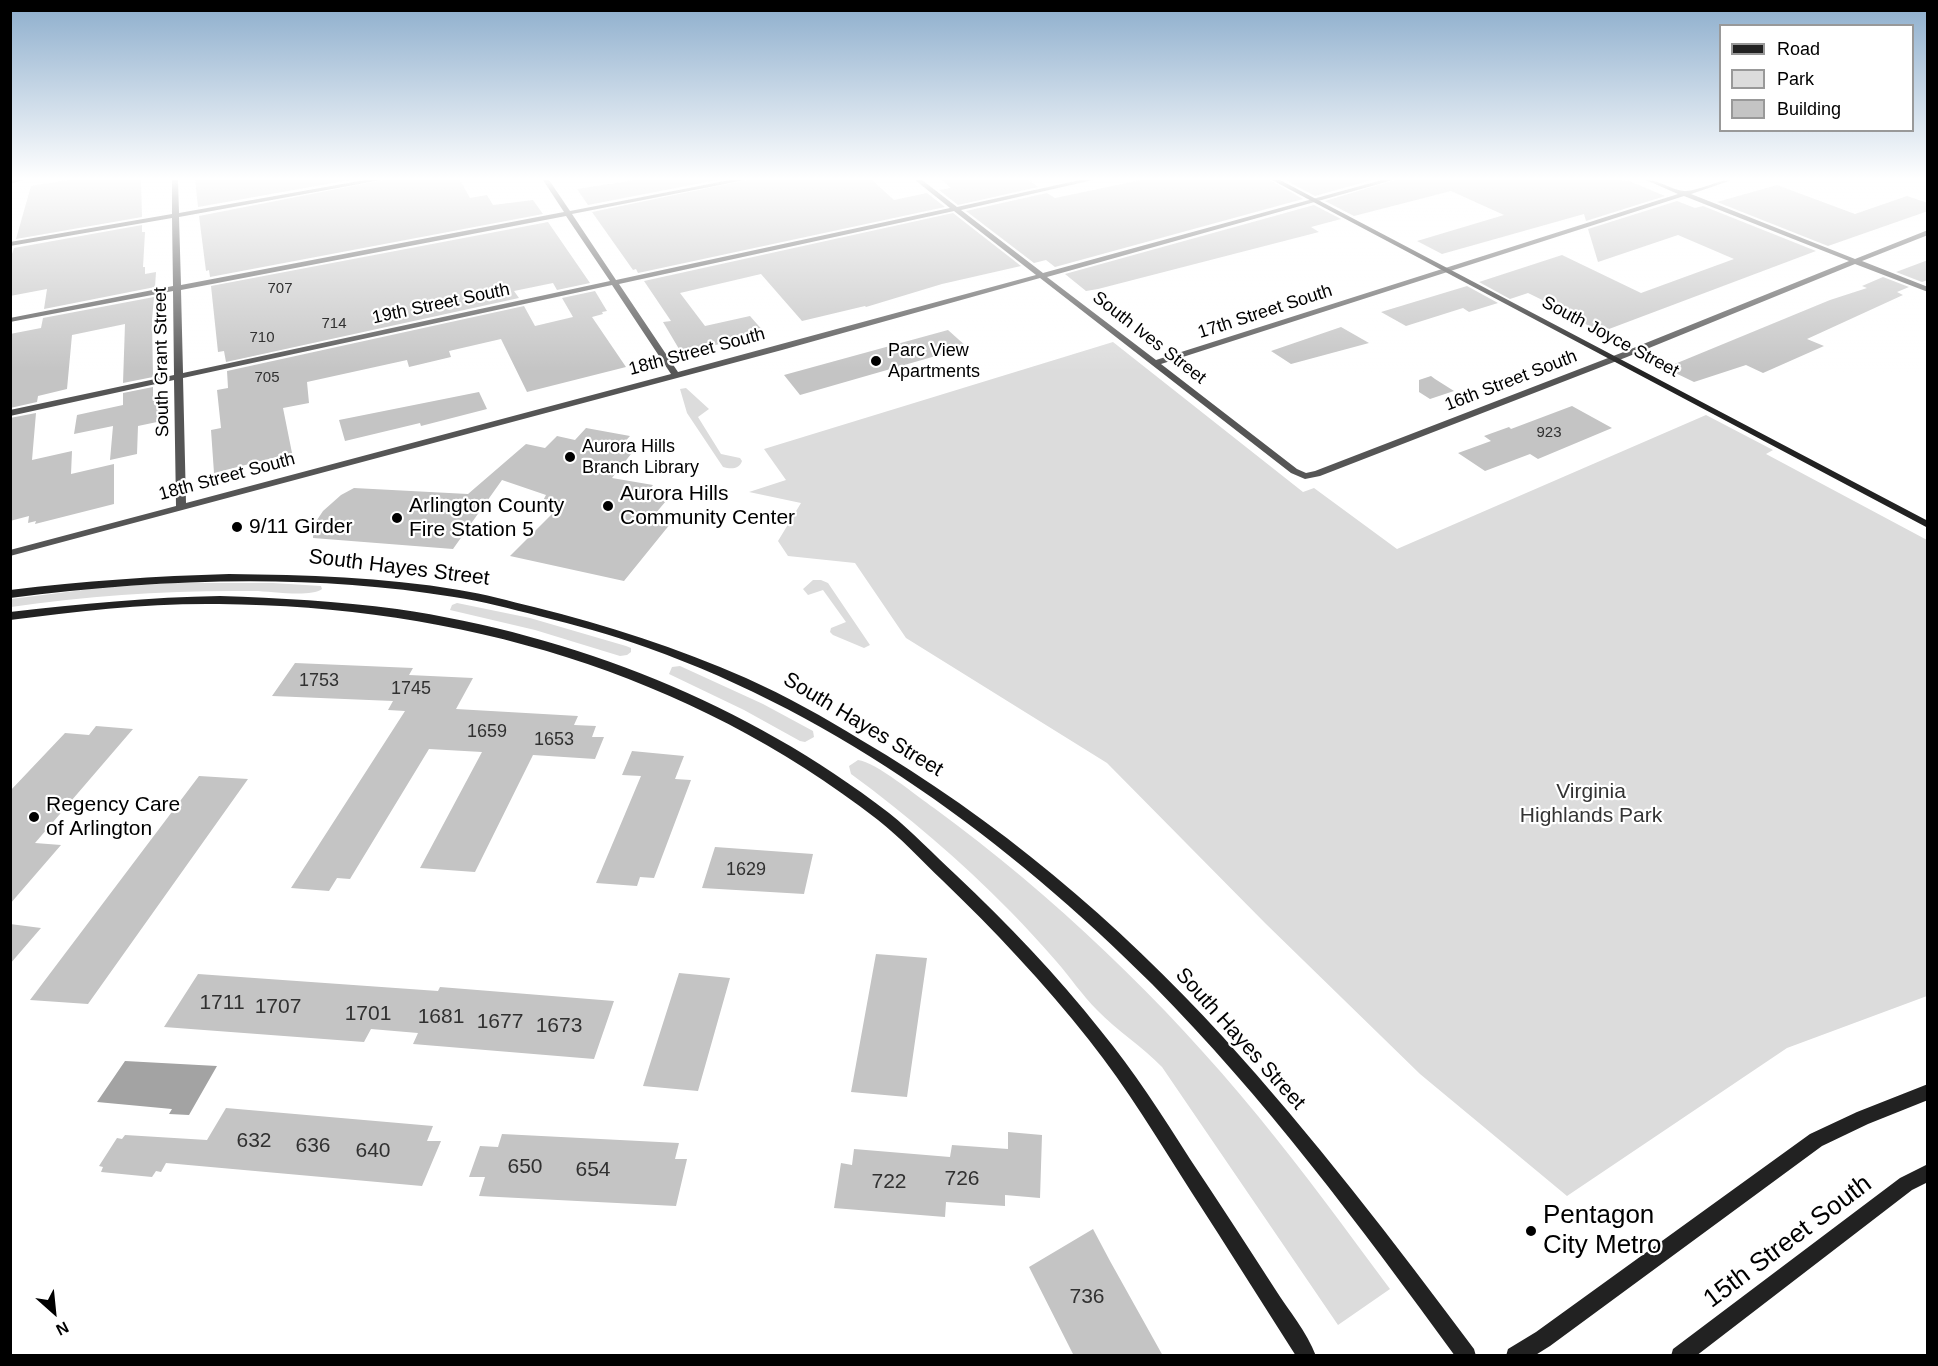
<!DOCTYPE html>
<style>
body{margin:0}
#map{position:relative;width:1938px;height:1366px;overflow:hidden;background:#fff;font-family:Arial,sans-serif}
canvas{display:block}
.frame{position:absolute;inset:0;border:12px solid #000;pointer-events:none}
.legend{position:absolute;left:1719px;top:24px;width:195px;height:108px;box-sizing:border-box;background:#fff;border:2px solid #999;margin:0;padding:8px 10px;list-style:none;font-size:18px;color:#000}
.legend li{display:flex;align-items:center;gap:12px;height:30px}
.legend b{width:30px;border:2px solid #999}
.north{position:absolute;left:24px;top:1282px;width:60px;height:60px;-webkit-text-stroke:4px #fff;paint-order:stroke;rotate:153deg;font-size:16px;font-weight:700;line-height:24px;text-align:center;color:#000}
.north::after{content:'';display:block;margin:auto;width:21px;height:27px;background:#000;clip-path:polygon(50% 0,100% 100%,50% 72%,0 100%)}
</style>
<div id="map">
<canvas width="1938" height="1366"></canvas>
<div class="frame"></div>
<ul class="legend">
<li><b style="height:8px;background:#222"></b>Road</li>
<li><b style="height:16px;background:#dcdcdc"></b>Park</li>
<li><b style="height:16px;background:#c4c4c4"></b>Building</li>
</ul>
<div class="north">N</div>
</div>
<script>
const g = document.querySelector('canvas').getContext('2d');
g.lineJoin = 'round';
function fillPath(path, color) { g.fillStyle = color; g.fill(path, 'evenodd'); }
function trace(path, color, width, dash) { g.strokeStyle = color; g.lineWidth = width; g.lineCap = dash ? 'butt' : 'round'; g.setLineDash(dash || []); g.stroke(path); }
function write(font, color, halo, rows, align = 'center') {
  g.font = font + ' Arial,sans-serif'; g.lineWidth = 4.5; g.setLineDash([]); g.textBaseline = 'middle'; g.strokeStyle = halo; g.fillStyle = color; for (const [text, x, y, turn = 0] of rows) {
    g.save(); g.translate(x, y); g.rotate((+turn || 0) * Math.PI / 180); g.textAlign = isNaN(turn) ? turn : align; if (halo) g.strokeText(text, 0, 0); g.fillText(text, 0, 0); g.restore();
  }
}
const green = new Path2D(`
 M1113,342L1303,492L1314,488L1397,549L1706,415L1773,450L1766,454L1927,540V996L1787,1048L1567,1196L1420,1074L1265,923L1107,763L906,638L855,563L788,556L778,541L801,503L749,492L786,480L764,449Z
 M686,388L709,409L698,417L721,454L740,458L742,461C739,470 730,469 723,467L687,413L680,389Z
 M813,580H821L828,583L870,645L864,648L833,635L830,632L831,628L846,622L823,590L808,595L803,589Z
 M172,583H273L321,586L322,589C310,598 270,591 254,591C172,590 91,595 11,607V599L99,588Z
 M457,603L530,618L626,646L631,648V652L627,655L620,656L535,630L450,610L452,605Z
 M680,666L763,704L813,731L814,737L805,742L800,741L744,710L669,674L672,667Z
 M858,760C876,762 918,797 934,808C1054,896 1164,1001 1258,1116C1304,1172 1347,1231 1390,1289L1338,1325L1162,1067C1142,1046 1117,1031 1097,1010C1082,995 1070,977 1056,961C1041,944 1026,927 1010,911C961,861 907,815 851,774L849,766Z`);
const water = new Path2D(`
 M125,1061L217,1066L189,1115L169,1114L172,1109L97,1102Z`);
const building = new Path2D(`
 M68,180H141L142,217L16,239L31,186Z
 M195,180H350L198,207Z
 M383,180H460L470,198L487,195L493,205L533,200L543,214L210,277L209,270L206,271L199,216Z
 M634,180H717L588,205L577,189Z
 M747,180H872L894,200L927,193L945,207L638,273L636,269L633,270L592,212Z
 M942,180H1029L1038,187L958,205L939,190L951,188Z
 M1141,180H1270L1303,199L1055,267L1046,260L1034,263L966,211L1047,193L1055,198Z
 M1285,180H1372L1315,196Z
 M1395,180H1620L1629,181L1665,196L1586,221L1584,214L1442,254L1417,241L1504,215L1451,191L1354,216L1325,201Z
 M1777,185L1855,214L1907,196L1928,203V211L1828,246L1717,202Z
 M1677,201L1695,208L1703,206L1816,251L1601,332L1574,318L1577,317L1528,293L1510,299L1479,282L1562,255L1641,293L1734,259L1678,235L1598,262L1588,229Z
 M1314,205L1341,219L1311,227L1319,232L1098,289L1086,291L1065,274Z
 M953,213L1021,266L942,284L866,307L865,306L802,321L761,274L680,293L705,326L750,316L764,332L682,354L663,322L671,321L644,281Z
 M548,222L590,283L557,290L553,283L514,291L519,298L226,362L224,351L218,352L211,286Z
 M142,225V232H145L143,267H145V274L156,272L155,287L44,309L47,289L10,296V260L14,248Z
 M1928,260V280L1922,282L1896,272Z
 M1883,277L1909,287L1897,292L1903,295L1807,339L1824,346L1763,373L1746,365L1694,382L1665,368L1830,300L1867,288L1862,286Z
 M1467,286L1498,303L1469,312L1463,308L1406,326L1381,312Z
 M595,291L607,311L602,312L603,314L592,317L626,367L527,392L501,339L449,351L451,357L409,367L407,360L307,382L309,403L283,408L292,453L214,473L211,430L221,428L217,390L228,388L227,371L524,306L535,326L573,317L562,298Z
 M154,297L152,320L153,377L123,383L125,324L72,335L67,389L38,396L37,402L10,408V334L41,328L43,318Z
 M1341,327L1369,343L1291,364L1271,351Z
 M948,330L967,347L800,395L784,375Z
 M1431,376L1435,379L1454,391L1430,399L1419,392V380Z
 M153,387V398L157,400L159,415L157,416V422L138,426L137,454L110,460L113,426L74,434L77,415L123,405V393Z
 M479,392L487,409L421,426L420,423L345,441L339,420Z
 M1572,406L1612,428L1538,459L1530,454L1485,471L1458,453L1491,441L1484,436L1509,427L1511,429Z
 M36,413L32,460L72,451L71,474L114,464V504L35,524L36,521L28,523L29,516L10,521V418Z
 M586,428L630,436L621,446L635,449L612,478L653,485L644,497L666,501L655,514L675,518L624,581L510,556L554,512L539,508L546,495L502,480L453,549L313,538V526L323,511L341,495L354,488L468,494L526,444L545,448L557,436L575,440Z
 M295,663L413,668L409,675L473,678L456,709L578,716L574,725L596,726L592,737H604L595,759L533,755L475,872L420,868L482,752L429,749L350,879L337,878L329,891L291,888L405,711L388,710L393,701L272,696Z
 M96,726L133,729L35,843L61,845L10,904V791L65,733L89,735Z
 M632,751L684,756L675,779L691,780L654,878L640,877L637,886L596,883L641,776L622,775Z
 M199,776L248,779L88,1004L30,1000Z
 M715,847L813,854L804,894L702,888Z
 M10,924L41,928L10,964Z
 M876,954L927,958L907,1097L851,1092Z
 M679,973L730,978L698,1091L643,1086Z
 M198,974L438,991L440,987L614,1001L594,1059L413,1044L418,1033L371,1029L364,1042L164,1027Z
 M226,1108L433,1126L427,1141H441L422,1186L166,1163L161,1172L156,1171L152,1177L101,1172L103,1167L99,1166L117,1138L122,1139L125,1135L207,1140Z
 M1008,1132L1042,1135L1040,1198L1005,1195V1206L946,1202L945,1217L834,1208L841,1163L852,1165L854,1149L950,1157L952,1145L1008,1149Z
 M502,1134L679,1143L675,1159H687L676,1206L479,1196L485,1177H469L480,1146L498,1147Z
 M1093,1229L1110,1261L1163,1356H1074L1029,1267Z`);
const street = new Path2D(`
 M10,180H23L10,184Z
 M172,180H178L179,213L365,180H381L179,217L181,285L564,212L543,180H549L570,211L730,180H745L572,214L616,280L950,208L915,180H922L957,207L1080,180H1093L961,210L1043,273L1382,180H1393L1047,277L1156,360L1678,194L1646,180C1660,180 1675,192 1686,191C1702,190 1716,180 1732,180L1691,194L1855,259L1928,230V235L1862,261L1928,287V292L1855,264L1627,357L1320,476L1305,479L1291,473L1040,278L782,350L10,556V550L176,506L174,380L10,416V410L174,375L173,291L10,322V318L173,286L172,218L10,246V242L172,214ZM1684,196L1849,261L1621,353L1315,471L1306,473L1297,469L1161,364ZM954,211L1036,275L678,372L619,284ZM566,216L610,281L183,373L181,290ZM612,285L671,374L186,503L183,378Z`);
const secondary = new Path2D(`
 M1272,180H1280L1928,521V528Z
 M229,574C306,575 383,577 459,590C485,594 509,601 534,607C607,625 677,648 746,678C786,696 824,717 861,740C996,819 1118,922 1223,1037C1313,1136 1394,1242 1474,1349L1476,1356H1455C1361,1227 1264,1097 1152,984C1009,841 839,716 648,648C612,635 576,625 539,616C511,609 483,601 454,597C307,573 158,579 10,598V590C83,581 156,576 229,574Z
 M220,596C279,598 338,601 397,609C574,635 747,703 889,813C913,832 934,855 956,875C1008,924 1057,975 1101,1031C1134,1071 1162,1115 1190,1159C1219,1202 1247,1246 1275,1289C1289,1311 1307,1332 1316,1356H1296C1261,1301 1227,1247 1192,1193C1159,1141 1127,1088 1089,1040C1044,983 994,930 942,880C921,860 901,838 878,820C688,672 458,606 219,604C149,603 79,611 10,620V612C80,604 150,597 220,596Z
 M1928,1084V1100L1868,1124L1822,1146L1550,1346L1534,1356H1506L1508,1349L1536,1332L1810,1134L1857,1112Z
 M1928,1164V1182L1912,1190L1696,1356H1671L1673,1349L1900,1178Z`);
const markers = [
 [876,361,6,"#000"],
 [570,457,6,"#000"],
 [608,506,6,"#000"],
 [397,518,6,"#000"],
 [237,527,6,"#000"],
 [34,817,6,"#000"],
 [1531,1231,6,"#000"]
];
const farNumbernames = [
 ["707",280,289],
 ["714",334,324],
 ["710",262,338],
 ["705",267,378],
 ["923",1549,433]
];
const farStreetnames = [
 ["19th Street South",441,304,-12],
 ["17th Street South",1265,312,-18],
 ["South Joyce Street",1610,337,28],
 ["South Ives Street",1149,338,38],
 ["18th Street South",697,352,-15],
 ["South Grant Street",162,362,-91],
 ["16th Street South",1511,381,-21],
 ["18th Street South",227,477,-15]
];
const farPoinames = [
 ["Parc View",888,351],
 ["Apartments",888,372],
 ["Aurora Hills",582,447],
 ["Branch Library",582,468]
];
const numberNames = [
 ["1753",319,681],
 ["1745",411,689],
 ["1659",487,732],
 ["1653",554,740],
 ["1629",746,870]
];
const poiNames = [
 ["Aurora Hills",620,494],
 ["Community Center",620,518],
 ["Arlington County",409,506],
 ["Fire Station 5",409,530],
 ["9/11 Girder",249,527],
 ["Regency Care",46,805],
 ["of Arlington",46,829]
];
const streetNames = [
 ["South Hayes Street",399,568,7],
 ["South Hayes Street",863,725,31],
 ["South Hayes Street",1240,1039,48]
];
const parkNames = [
 ["Virginia",1591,792],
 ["Highlands Park",1591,816]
];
const nearNumbernames = [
 ["1711",222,1003],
 ["1707",278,1007],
 ["1701",368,1014],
 ["1681",441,1017],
 ["1677",500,1022],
 ["1673",559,1026],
 ["632",254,1141],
 ["636",313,1146],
 ["640",373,1151],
 ["650",525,1167],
 ["654",593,1170],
 ["726",962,1179],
 ["722",889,1182],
 ["736",1087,1297]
];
const nearPoinames = [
 ["Pentagon",1543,1216],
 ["City Metro",1543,1246]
];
const nearStreetnames = [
 ["15th Street South",1788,1242,-37]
];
fillPath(green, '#dcdcdc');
fillPath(water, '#a3a3a3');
fillPath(building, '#c4c4c4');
fillPath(street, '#555');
fillPath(secondary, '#222');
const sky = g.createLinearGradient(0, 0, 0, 372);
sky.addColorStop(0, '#8cadcc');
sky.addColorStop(0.48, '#fff');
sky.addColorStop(1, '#ffffff00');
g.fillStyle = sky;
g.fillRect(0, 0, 1938, 372);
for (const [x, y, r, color] of markers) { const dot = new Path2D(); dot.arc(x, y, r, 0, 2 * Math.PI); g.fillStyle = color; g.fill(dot); trace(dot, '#fff', 2); }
write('15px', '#313131', null, farNumbernames);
write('18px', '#000', '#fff', farStreetnames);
write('18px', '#000', '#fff', farPoinames, 'left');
write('18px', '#313131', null, numberNames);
write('21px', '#000', '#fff', poiNames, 'left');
write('21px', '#000', '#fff', streetNames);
write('21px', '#333', '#fff', parkNames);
write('21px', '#313131', null, nearNumbernames);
write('26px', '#000', '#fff', nearPoinames, 'left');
write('26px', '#000', '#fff', nearStreetnames);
</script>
